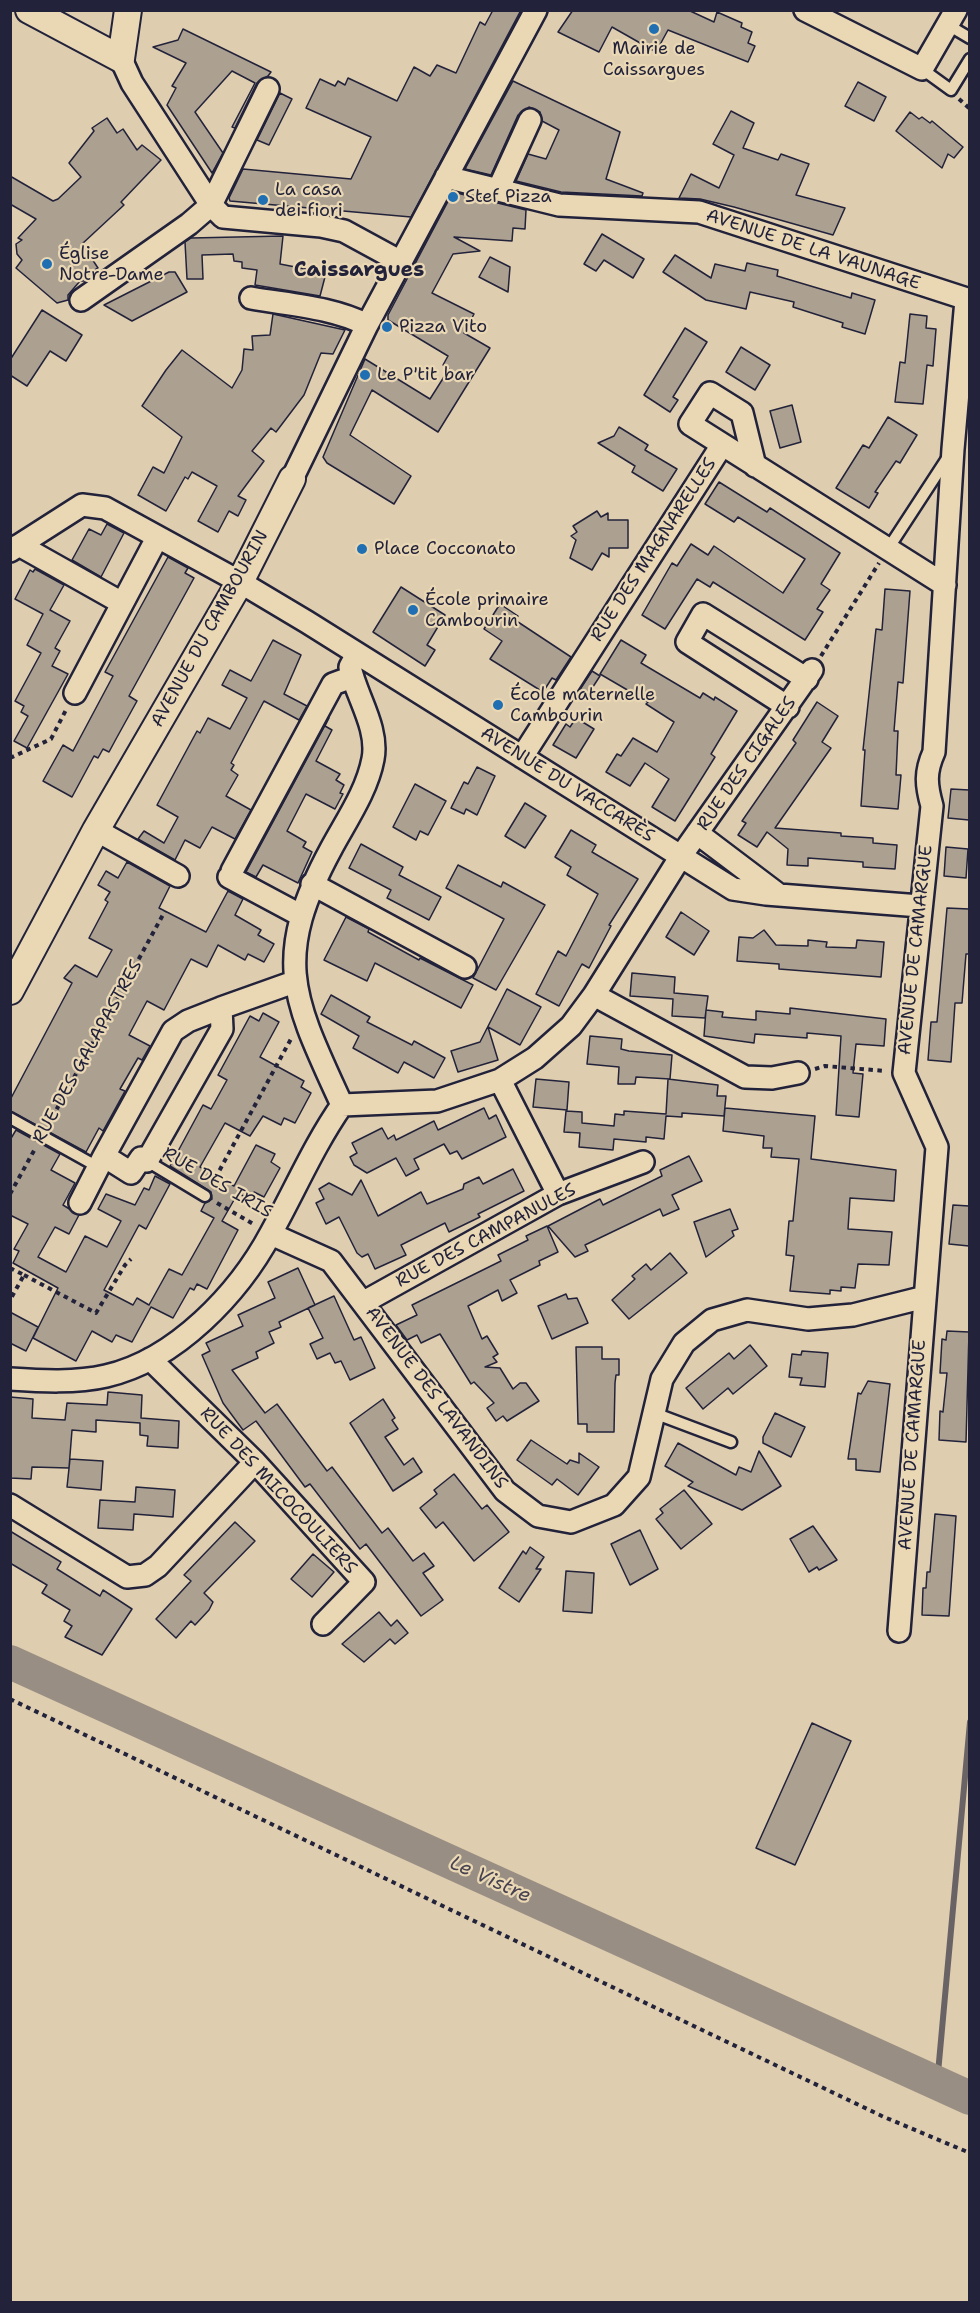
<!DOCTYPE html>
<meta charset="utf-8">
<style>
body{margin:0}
#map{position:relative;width:980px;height:2313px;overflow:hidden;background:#decdae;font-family:"Shantell Sans",sans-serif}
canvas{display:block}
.frame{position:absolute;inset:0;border:12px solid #22223b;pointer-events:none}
</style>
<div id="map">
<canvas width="980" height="2313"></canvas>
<div class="frame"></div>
</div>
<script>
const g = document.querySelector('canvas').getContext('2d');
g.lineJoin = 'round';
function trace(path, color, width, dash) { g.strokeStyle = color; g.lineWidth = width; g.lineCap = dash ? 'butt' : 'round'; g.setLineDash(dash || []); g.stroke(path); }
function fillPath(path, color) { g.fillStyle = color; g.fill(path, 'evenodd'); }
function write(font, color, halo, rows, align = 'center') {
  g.font = font + ' "Shantell Sans",sans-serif'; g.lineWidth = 4.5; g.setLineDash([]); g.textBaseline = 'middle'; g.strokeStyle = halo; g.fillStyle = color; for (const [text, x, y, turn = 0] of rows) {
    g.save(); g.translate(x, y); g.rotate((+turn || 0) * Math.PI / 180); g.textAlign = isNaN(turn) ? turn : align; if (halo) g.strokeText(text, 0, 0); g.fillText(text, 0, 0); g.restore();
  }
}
const stream = new Path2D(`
 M937,2084L970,1722`);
const river = new Path2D(`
 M10,1662L970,2098`);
const building = new Path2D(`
 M493,10H521L411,217L230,201L229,198L243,169L351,179L371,137L306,108L320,79L335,86L338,81L345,85L348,78L397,101L414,67L430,76L437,65L456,73L480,22L485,25Z
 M573,10H688L714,22L717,12L742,23L741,27L752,32L748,43L755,46L748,62L668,30L656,52L612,27L599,52L558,32Z
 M183,29L271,72L268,76L257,83L235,128L232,127L255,83L232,71L195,112L223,153L212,173L167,105L176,88L172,86L186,63L153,47L178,40Z
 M513,81L620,132L606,179L643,193L642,196L561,192L516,181L528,154L546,159L559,130L542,121L540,112L529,107L518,115L491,175L465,169Z
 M858,82L886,97L874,121L845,106Z
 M280,93L292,99L269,145L257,140Z
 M731,111L754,123L743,148L778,160L781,154L809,164L796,195L845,208L833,235L734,207L700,199L679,198L691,174L719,188L734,155L713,144Z
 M910,112L919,119L922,117L930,123L932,121L963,147L954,158L948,154L942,168L896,131Z
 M107,118L117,133L123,129L137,150L142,145L161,160L121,202L124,205L82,244L98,268L85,276V281H80L68,295V300L57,303L16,268L22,260L17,254L16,244L22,240L18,238L36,219L10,204V176L53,201L58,199L81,177L69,163L94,131L92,128Z
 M453,192L526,210L525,229L513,228L512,241L454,237L480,251L453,254L432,293L474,314L464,333L490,348L438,432L372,390L350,435L411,476L394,504L327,463L323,457L365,359L430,399L449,369L443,365L448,356L388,320V315Z
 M602,234L644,259L633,278L604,260L596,271L584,264Z
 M283,236L280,264L326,273L320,296L255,285L257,270L242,268V262L234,261L233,254L202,255L203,279H187L185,242L191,238Z
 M675,255L711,278L715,264L745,271L747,263L778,270L777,276L851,298L852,293L875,300L865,334L842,327L843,323L793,307L794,302L750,292L746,309L706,300L663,272Z
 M490,257L510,267L508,292L479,277Z
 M169,272H175L187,292L132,321L104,305Z
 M42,310L82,335L66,361L50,351L27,386L10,375V360Z
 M273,314L345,330L333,354L321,353L304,395L276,432L271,428L252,451L264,461L238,496L246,500L238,516L229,511L218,532L198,521L217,486L192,472L188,479L185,477L166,511L138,495L153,467L164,473L182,437L142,406L166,370L182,350L232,388L242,370L244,349L253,350L252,336L270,335Z
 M910,314L927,316L926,328L936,329L933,366L927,365L923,404L895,402L900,362L905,363Z
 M685,328L707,342L673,397L678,400L670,412L644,395Z
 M741,347L770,365L755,390L726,372Z
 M792,405L801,442L780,448L770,411Z
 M888,417L917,435L900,463L896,461L875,492L878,493L869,508L836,488L863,445L869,448Z
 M619,427L648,445L645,450L677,469L663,491L632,472L635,466L598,443L614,436Z
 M719,482L767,512L770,508L840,553L821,584L830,590L817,609L823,612L805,640L713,582L710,587L697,579L665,629L642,615L672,563L677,566L691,544L708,555L714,546L783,593L805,559L738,517L734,522L705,504Z
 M597,511L601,517L608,513V520H628V548H609V557L602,553L592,570L570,558L576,540L571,536L577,532L573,526Z
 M107,524L124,533L101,577L72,560L89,529L101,535Z
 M168,557L188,568L185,573L194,578L129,696L137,701L116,739L109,752L103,749L98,758L94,756L72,797L43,781L63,745L73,751L113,676L105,672Z
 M35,569L64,585L50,610L70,621L55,648L60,651L52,666L68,674L27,748L14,741L28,716L21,712L24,706L15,701L41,653L27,645L43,614L15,599L30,570L33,572Z
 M401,587L445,615L427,645L435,650L425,666L373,632Z
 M885,589L910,591L903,683L898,682L894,731H898L896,775H901L898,809L861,806L865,750H863L876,629L882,630Z
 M500,604L518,616L515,620L571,657L556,680L552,678L543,692L490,659L502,641L484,629Z
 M273,640L301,655L284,694L307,706L299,720L264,701L231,763L234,765L231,770L238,775L226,796L251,810L235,839L212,827L200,848L185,840L175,860L138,839L144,831L164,843L178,817L157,805L197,731L200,733L208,718L230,729L247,698L222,685L230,670L251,681Z
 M621,640L646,655L641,663L700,698L703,693L714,700L715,697L737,711L711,754L715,757L675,821L652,807L669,779L645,763L630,786L606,772L617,754L621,756L633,738L657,752L674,722L646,704L648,702L600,674Z
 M592,671L600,676L585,699L577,694Z
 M817,702L838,716L822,742L831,748L775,828L841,833V836L873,838V843L897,845L895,869L863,867V862L808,858V866L787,865L788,849L767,832L757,847L738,835L746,823L742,821L796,743L793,740Z
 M329,718L325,726L332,730L316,761L340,774L336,780L344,785L340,793L343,794L335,809L306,794L287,831L306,842L303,847L312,852L298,883L263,865L256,877L246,872Z
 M576,718L594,729L576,758L553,745L566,724L570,727Z
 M477,767L495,776L477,815L466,809L464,814L451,808L464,782L468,784Z
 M415,784L446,801L428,835L420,831L416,840L393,827Z
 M951,789L969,790V820L948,818Z
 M525,803L546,816L525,848L505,836Z
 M571,830L596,845L592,852L638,879L609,925L611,926L589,968L582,964L559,1006L536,994L558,951L566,956L598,894L567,875L571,867L555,857Z
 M361,844L403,867L399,875L441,897L429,920L387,898L391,890L349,868Z
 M946,847L968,849L966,878L944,876Z
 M127,862L170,886L159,908L206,932L228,891L243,899L235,915L261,930L258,935L274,944L264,962L248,954L245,960L218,945L207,967L191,959L164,1010L147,1001L129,1035L150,1046L142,1060L138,1058L120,1089L125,1091L103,1131L99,1128L86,1152L10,1111V1100L72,983L64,978L75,965L97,977L112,950L89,938L108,902L105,900L110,892L98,885L106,871L118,878Z
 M458,865L501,887L503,882L545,905L496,990L473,978L504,919L446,888Z
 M947,908L969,909V954H966L962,1003H955L951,1062L928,1060L931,1022H937Z
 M681,912L709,931L694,955L666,937Z
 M346,917L369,929L368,932L419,960L420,958L473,985L461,1008L375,963L367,981L324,960Z
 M764,930L776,945L808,946V940L827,942L826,947L856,948L857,940L884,942L881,977L779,969V964L737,961L739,937L753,938Z
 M632,973L675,977L674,993L708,996L705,1018L672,1016L673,999L630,996Z
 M507,989L541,1007L520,1045L488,1027L498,1060L458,1072L451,1051L480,1042Z
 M331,995L370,1017L367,1022L412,1045L414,1041L445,1058L434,1078L404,1062L398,1073L353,1048L359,1036L321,1014Z
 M790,1008L886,1019L884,1046L856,1044L853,1073L863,1074L859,1117L836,1115L841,1036L807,1033V1038L755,1034L754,1043L704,1036L706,1010L723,1012L722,1017L756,1020V1011L790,1014Z
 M263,1013L279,1022L260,1057L304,1081L301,1087L311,1093L295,1123L284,1118L281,1125L263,1116L250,1136L225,1123L200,1167L234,1186L256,1145L275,1154L271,1162L280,1168L264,1197L254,1192L250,1200L238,1193L222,1221L238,1230L207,1289L197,1284L194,1290L190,1288L173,1318L151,1307L132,1342L116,1335L112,1342L92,1331L76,1361L33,1338L58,1288L13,1263L19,1251L14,1249L28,1224L10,1215V1140L16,1130L60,1154L51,1170L75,1183L63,1205L79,1215L69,1234L55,1227L38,1257L66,1272L85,1236L107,1247L121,1221L98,1209L106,1194L135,1205L144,1188L149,1190L155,1176L170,1184L146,1229L139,1225L104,1290L133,1305L137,1298L149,1305L169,1269L182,1275L214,1218L201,1211L205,1203L212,1199L211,1192L170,1166L203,1105L211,1109L227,1080L218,1075L250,1016L259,1021Z
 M590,1036L622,1039L621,1049L629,1051L672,1055L670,1079L636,1077L635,1084H618L619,1067L587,1064Z
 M536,1079L569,1082L567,1110L533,1107Z
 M668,1079L718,1085L717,1096H726L724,1116L682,1113V1117L666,1116L664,1139L646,1137V1142L614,1139L613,1150L579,1147L580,1133L564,1132L566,1111L582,1112V1123L614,1126L615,1114L624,1115V1111L666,1114Z
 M484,1108L489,1119L496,1115L506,1137L462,1159L457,1151L450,1154L444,1144L414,1159L419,1169L406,1176L396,1158L367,1173L354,1165L350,1157L357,1153L352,1143L382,1128L388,1139L394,1135L396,1140L434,1121L438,1130Z
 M725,1108L815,1116L811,1159L896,1170L894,1201L850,1198L848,1229L892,1232L889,1265L858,1264L855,1288L841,1287V1291L830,1290V1294L790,1291L794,1256L786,1255L789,1221H793L799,1159L771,1157L772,1148H763L764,1136L723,1131Z
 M689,1156L702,1181L672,1195L679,1209L663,1216L660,1209L585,1245L588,1251L575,1257L548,1226L600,1199L603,1205L662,1176L660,1170Z
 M513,1169L524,1191L478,1214L480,1217L449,1232L445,1223L401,1245L406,1255L375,1269L368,1254L362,1257L357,1253L339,1217L326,1224L316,1203L324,1199L319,1189L329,1183L352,1195L361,1180L378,1216L421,1192L427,1204L463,1189L464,1184L479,1177L483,1184Z
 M953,1205L969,1206V1246L949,1244Z
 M730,1209L738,1229L732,1231L734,1236L706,1257L694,1222Z
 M547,1226L558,1252L539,1261L540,1265L510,1280L517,1293L502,1301L498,1290L468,1306L482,1339L487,1336L498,1354L493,1357L497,1362L485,1367L500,1368L513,1389L520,1383H526L539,1401L507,1421L503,1416L496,1421L487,1408L494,1403L474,1382L471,1384L440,1334L421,1343L417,1335L407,1340L396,1325L417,1315L412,1305L501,1261L498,1255L528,1240L526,1236Z
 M670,1253L687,1273L629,1319L612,1300L635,1279L632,1276L646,1264L651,1270Z
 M298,1268L315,1305L279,1322L281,1327L269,1332L274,1343L256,1352L258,1358L232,1370L265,1413L277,1404L327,1471L332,1467L382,1533L388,1528L413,1561L424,1553L434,1566L423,1573L443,1600L421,1616L366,1544L360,1549L310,1484L305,1487L256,1421L243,1430L223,1403L202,1355L210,1351L206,1343L243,1326L238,1315L275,1298L268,1282Z
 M566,1294L568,1299L577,1298L588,1323L552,1339L538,1306Z
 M334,1296L354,1340L361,1337L375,1368L350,1380L341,1361L335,1363L330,1353L317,1359L310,1344L323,1338L308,1308Z
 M10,1312L38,1327L26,1351L10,1343Z
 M947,1331L969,1332L966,1442L939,1440L940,1411L943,1412L947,1373H940L942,1339L946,1340Z
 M750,1345L767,1366L733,1394L728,1388L703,1409L686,1388L729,1353L734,1359Z
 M576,1347H602V1359H619V1375H616L615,1383L614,1432H587V1424H578Z
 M802,1351L828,1353L825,1387L800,1385L802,1378L789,1377L792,1354L801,1355Z
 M868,1381L890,1384L880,1472L856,1470V1459H848L858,1393L861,1394Z
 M108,1392L142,1395L141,1418L179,1421L178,1448L147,1446L148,1436L140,1435V1423L96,1420V1432L72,1430L69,1468L32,1467L31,1479L10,1478V1397L33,1399L32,1418L65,1420L67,1403L107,1405Z
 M383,1399L395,1418L392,1420L398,1429L385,1437L404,1465L413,1458L422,1472L393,1491L350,1423Z
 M775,1413L805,1427L791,1457L763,1443V1437Z
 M531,1440L567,1464L570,1460L579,1463V1453L599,1467L578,1495L557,1479L552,1485L517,1460Z
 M678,1443L736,1475L739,1467L751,1472L759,1451L781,1486L742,1510L688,1486L693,1482L665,1466Z
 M70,1459L103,1461L101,1490L67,1487Z
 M454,1474L482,1509L487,1505L509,1532L474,1561L443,1522L436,1528L420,1508L437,1494L434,1490Z
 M136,1487L175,1490L173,1517L134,1514L133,1530L98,1528L100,1500L135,1502Z
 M684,1490L712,1524L681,1549L656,1519L663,1513L660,1509Z
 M935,1514L956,1516L949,1616L922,1615L923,1588H926L927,1572H930Z
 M235,1522L255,1541L204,1593L213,1602L209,1610L195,1625L191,1621L176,1638L156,1619L191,1581L184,1575Z
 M813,1526L837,1560L819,1570L817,1567L809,1572L790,1539Z
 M640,1530L658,1569L630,1585L611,1544Z
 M10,1531L61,1562L57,1569L100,1596L103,1590L132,1609L102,1655L65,1637L72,1626L64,1621L70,1610L42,1593L47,1585L10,1563Z
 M530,1547L544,1557L536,1569H541L519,1602L499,1588L523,1551L526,1554Z
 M313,1554L334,1572L312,1597L291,1579Z
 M566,1571L594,1573L592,1613L563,1611Z
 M379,1612L391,1626L397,1620L408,1633L395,1644L390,1639L364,1662L342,1644Z
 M812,1723L851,1741L795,1865L756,1848Z`);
const path = new Path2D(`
 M959,99L970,109
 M821,656L879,563
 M10,758L51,739L67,708
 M815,1069L825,1066L885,1071
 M48,1125L165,911
 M211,1186L292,1037
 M10,1194L36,1147
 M217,1203L255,1225
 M10,1268L24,1275L10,1300
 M24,1275L96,1313L125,1265L131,1259
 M10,1699L884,2117L970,2153`);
const service = new Path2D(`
 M948,25L970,38
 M922,69L951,90L970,59
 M886,552L948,457
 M10,1118L98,1167
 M147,1161L205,1196
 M654,1413L731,1442`);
const minor = new Path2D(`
 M805,10L922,69L956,10
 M121,59L132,83L211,205L223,217L321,226L344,231L401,262
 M446,177L559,205L699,212L970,300
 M498,190L530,120
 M251,298C290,305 332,307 367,325
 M81,300L189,224L211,205L268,89
 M755,466L742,413L710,393L690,424L945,585
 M292,479L367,325L536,10
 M19,545L122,603
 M10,551L82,505L105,508L240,582L307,622L733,889L766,894L920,906
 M357,654L350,667C356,696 379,728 373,759C367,791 346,821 331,849C271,960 293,998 342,1105L437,1101L500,1080L535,1058L571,1026L594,995L681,856L812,670
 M75,693L157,538
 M788,707L687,642L703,614L807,679
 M522,757L722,445
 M96,830L178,876
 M697,833L779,895
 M232,871L333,684L352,677
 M229,877L300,915
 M312,884L465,967
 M594,995L745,1077L772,1078L798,1073
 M221,1008L222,1029L147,1161L141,1158L131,1173L104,1156L173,1031L188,1021Z
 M221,1008L294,982
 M500,1080L558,1194
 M80,1203L104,1156
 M271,1234L331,1261L505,1491L538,1516L571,1522L614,1505L639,1477L662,1379L684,1343L712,1320L747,1310L808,1319L853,1315L925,1297
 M364,1302L558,1194L643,1162
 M150,1359L255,1462L364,1582L323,1624
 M10,1379C41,1381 76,1383 106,1376C176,1360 239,1293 271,1233C295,1190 314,1145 342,1105
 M10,1505L127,1577L145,1575L158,1566L255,1462
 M899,1631L937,1147L904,1073L932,806C926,785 925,772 934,752L953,449L966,300`);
const tertiary = new Path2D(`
 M29,10L121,59L128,10
 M10,991L96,830L240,582L292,479`);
const markers = [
 [654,29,6,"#1f6fb2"],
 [453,197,6,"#1f6fb2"],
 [263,200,6,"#1f6fb2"],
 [47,264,6,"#1f6fb2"],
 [387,327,6,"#1f6fb2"],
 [365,375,6,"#1f6fb2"],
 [362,549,6,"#1f6fb2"],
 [413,610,6,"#1f6fb2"],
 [498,705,6,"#1f6fb2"]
];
const poiNames = [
 ["Mairie de",654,49,"center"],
 ["Caissargues",654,70,"center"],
 ["La casa",275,190],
 ["dei fiori",275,211],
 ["Stef Pizza",465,197],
 ["Église",59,254],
 ["Notre-Dame",59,275],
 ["Pizza Vito",399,327],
 ["Le P'tit bar",377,375],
 ["Place Cocconato",374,549],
 ["École primaire",425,600],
 ["Cambourin",425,621],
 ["École maternelle",510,695],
 ["Cambourin",510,716]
];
const streetNames = [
 ["AVENUE DE LA VAUNAGE",813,250,18],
 ["RUE DES MAGNARELLES",654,550,-57],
 ["AVENUE DU CAMBOURIN",210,629,-61],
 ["RUE DES CIGALES",747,764,-55],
 ["AVENUE DU VACCARÈS",567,785,32],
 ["AVENUE DE CAMARGUE",916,950,-84],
 ["RUE DES GALAPASTRES",88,1052,-61],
 ["RUE DES IRIS",217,1183,30],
 ["RUE DES CAMPANULES",486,1236,-28],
 ["AVENUE DES LAVANDINS",436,1398,53],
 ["AVENUE DE CAMARGUE",913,1445,-86],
 ["RUE DES MICOCOULIERS",278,1491,47]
];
const waterNames = [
 ["Le Vistre",490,1880,24]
];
const quarterNames = [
 ["Caissargues",359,271]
];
trace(stream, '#696366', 6);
trace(river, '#998e83', 34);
fillPath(building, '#aca090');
trace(building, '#22223b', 1.5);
trace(service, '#22223b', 15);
trace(minor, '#22223b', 26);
trace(tertiary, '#22223b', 30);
trace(path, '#22223b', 4, [4.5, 4.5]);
trace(service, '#ead8b5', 10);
trace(minor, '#ead8b5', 21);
trace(tertiary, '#ead8b5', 26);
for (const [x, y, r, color] of markers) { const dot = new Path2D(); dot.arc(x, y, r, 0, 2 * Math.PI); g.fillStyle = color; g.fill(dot); trace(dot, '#ead8b5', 2); }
write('18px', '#22223b', '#ead8b5', poiNames, 'left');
write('18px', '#22223b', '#ead8b5', streetNames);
write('italic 20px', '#464251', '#ead8b5', waterNames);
write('bold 21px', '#22223b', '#ead8b5', quarterNames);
</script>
